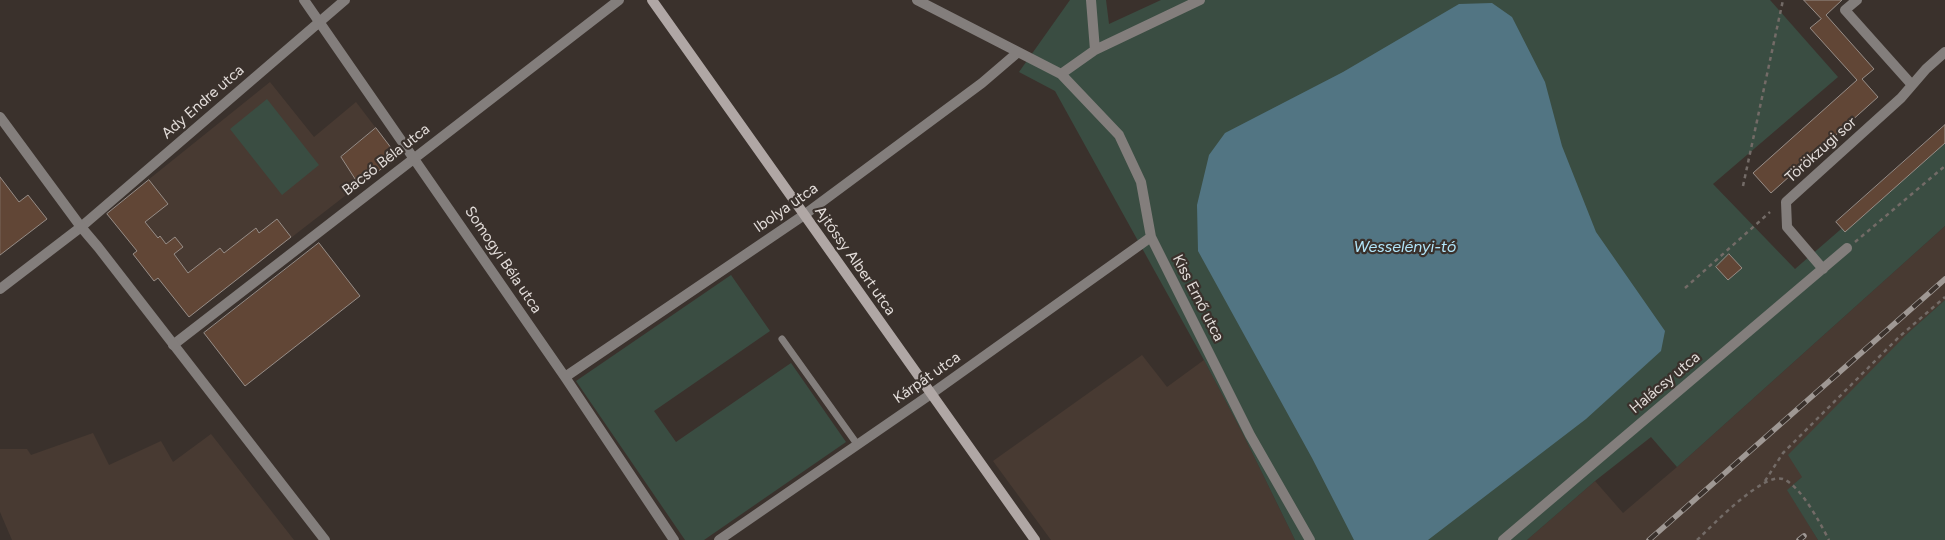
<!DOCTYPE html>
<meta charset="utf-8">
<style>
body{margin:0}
canvas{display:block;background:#3a312c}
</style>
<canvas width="1945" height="540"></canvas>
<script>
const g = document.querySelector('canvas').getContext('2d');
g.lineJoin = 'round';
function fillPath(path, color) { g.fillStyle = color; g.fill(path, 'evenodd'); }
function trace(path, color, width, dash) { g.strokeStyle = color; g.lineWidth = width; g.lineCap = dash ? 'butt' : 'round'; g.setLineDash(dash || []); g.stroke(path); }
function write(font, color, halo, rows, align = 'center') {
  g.font = font + ' Figtree,sans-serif'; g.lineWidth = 4.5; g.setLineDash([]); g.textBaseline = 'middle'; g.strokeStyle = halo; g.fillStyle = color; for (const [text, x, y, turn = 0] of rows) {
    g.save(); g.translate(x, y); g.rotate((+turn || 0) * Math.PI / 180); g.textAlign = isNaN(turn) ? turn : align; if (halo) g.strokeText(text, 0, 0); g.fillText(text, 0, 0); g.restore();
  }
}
const built = new Path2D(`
 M270,82L314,137L356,102L398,157L359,185L189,317L158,278L154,281L133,254L137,251L107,213Z
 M1945,226V300L1908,333L1802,477L1788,490L1818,540H1527L1595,481L1623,513L1677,467Z
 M1142,355L1167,387L1204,360L1242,432L1295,540H1051L993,461Z
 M93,433L109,465L161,441L173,462L211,434L294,540H12L0,512V449H27L31,455Z`);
const green = new Path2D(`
 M1070,0H1106L1109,24L1161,0H1770L1838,77L1713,184L1795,269L1945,139V226L1677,467L1651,437L1595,481L1527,540H1295L1242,432L1204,360L1055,91L1019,72Z
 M267,99L319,165L282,195L230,129Z
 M731,275L770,331L654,411L676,442L791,363L846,442L704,540H685L576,381Z
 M1945,300V540H1818L1787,490L1802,477L1788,455L1908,333Z`);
const water = new Path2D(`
 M1492,3L1512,17L1545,82L1562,146L1596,232L1665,331L1661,351L1586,419L1428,540H1354L1312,458L1198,251L1197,205L1209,155L1225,133L1343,72L1459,4Z`);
const building = new Path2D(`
 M1804,0H1842L1826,15L1874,69L1862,79L1878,97L1771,193L1753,173L1857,80L1810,28L1821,19Z
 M1945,125V143L1845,232L1836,222Z
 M376,128L398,157L359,185L341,157Z
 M0,177L19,202L28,195L47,219L0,255Z
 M149,180L168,204L145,222L158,238L160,236L166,244L175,237L183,247L174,254L188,273L220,248L224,253L256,228L259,233L277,219L291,237L189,317L158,278L154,281L133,254L137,251L107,214Z
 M319,243L360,296L245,386L204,333Z
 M1729,254L1742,268L1728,280L1716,267Z`);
const path = new Path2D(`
 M1743,186L1783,0
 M1855,242L1945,166
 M1685,288L1770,212
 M1765,481L1783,453L1899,337L1945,297
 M1697,540C1712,526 1763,472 1783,479C1801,486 1820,523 1829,540`);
const service = new Path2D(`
 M782,339L857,444`);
const minor = new Path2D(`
 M304,0L565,377L674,540
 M917,0L1061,74L1119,135L1141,182L1151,237L1250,435L1310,540
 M1091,0L1095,50
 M1857,0L1845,10L1912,85
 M1061,74L1095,50L1200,0
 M1823,269L1787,227L1786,202L1901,98L1926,69L1945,52
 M0,289L81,227L345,0
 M173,345L619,0
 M565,377L804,215L982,83L1017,53
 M719,540L931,394L1151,237
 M1503,540L1847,248`);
const tertiary = new Path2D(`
 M0,117L81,227L98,247L325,540`);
const secondary = new Path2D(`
 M652,0L1035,540`);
const rail = new Path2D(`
 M1649,540L1945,279
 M1799,540L1804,536`);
const streetNames = [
 ["Ady Endre utca",203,102,-41],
 ["Törökzugi sor",1821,150,-42],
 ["Bacsó Béla utca",386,160,-38],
 ["Ibolya utca",786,208,-35],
 ["Somogyi Béla utca",503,260,56],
 ["Ajtóssy Albert utca",855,261,55],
 ["Kiss Ernő utca",1198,298,63],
 ["Kárpát utca",927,378,-35],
 ["Halácsy utca",1665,383,-40]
];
const waterNames = [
 ["Wesselényi-tó",1405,247]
];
fillPath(built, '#483a32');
fillPath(green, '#3a4d42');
fillPath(water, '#527583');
fillPath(building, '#614636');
trace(building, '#978d87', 1);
trace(path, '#736b67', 2.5, [4, 4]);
trace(service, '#837e7c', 7);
trace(minor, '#837e7c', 10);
trace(tertiary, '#837e7c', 10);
trace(secondary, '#b0a7a5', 10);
trace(rail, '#9f9894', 5.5);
trace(rail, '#3a312c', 4, [11]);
write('15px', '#e3ddda', '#3a312c', streetNames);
write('italic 16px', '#b2e6fa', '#3a312c', waterNames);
</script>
